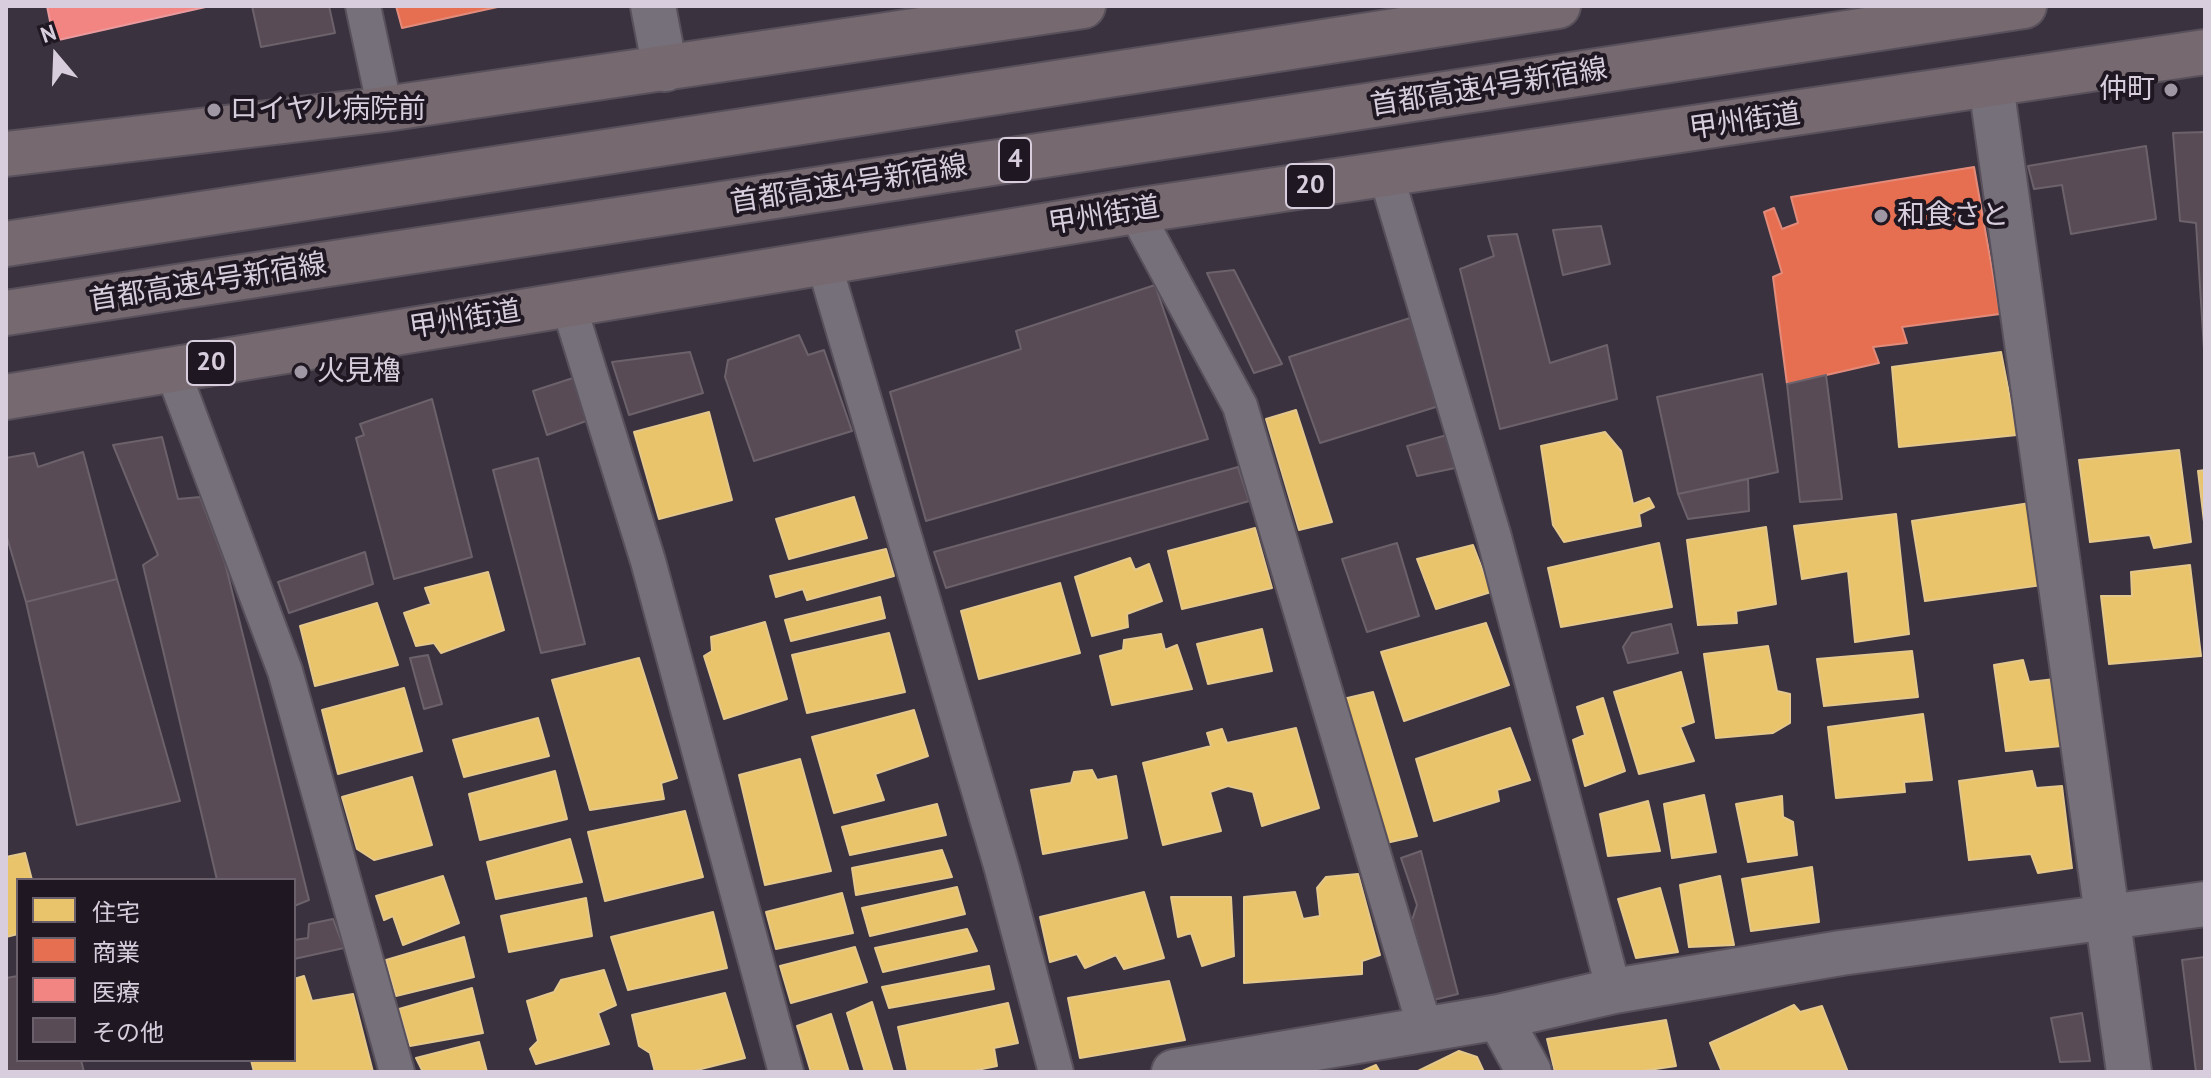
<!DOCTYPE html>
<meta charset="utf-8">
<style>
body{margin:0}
#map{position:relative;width:2211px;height:1078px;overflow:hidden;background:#3a323e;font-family:"PT Sans","Noto Sans JP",sans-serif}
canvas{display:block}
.frame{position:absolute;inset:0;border:8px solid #d7cddc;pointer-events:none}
.legend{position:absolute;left:16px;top:878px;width:280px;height:184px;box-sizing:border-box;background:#1f1822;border:2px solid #69606c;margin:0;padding:10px 14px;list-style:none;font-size:24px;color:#d7cddc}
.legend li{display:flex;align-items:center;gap:16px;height:40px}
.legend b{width:40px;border:2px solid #69606c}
.north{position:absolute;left:16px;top:16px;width:80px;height:80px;-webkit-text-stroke:6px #1f1822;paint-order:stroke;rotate:341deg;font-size:22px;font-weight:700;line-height:32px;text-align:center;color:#d7cddc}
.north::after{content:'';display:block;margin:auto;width:28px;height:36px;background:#d7cddc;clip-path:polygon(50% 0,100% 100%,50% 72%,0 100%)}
</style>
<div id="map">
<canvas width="2211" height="1078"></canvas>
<div class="frame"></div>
<ul class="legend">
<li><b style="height:22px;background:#e9c46a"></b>住宅</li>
<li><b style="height:22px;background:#e76f51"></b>商業</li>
<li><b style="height:22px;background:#f28482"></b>医療</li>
<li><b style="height:22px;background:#584b55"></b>その他</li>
</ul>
<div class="north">N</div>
</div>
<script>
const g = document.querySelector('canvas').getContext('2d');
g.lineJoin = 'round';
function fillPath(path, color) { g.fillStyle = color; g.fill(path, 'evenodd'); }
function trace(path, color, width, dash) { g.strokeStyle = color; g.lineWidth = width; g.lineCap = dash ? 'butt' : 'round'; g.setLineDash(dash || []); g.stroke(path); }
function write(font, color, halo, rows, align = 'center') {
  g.font = font + ' "PT Sans","Noto Sans JP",sans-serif'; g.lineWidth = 8; g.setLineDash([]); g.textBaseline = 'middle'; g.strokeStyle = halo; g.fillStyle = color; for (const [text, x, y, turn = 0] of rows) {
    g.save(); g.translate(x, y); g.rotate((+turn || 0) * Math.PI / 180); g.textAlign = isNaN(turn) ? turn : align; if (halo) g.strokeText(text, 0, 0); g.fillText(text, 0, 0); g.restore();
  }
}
const homes = new Path2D(`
 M2001,352L2017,435L1899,447L1892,367Z
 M1296,410L1332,522L1299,530L1266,419Z
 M709,412L732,500L659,519L634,432Z
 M1605,432L1621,451L1633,504L1649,498L1654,507L1639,514L1641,526L1564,542L1553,525L1541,446Z
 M2179,450L2191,542L2154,548L2150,535L2090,542L2079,460Z
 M2205,470V530L2198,471Z
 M854,497L867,538L789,559L776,519Z
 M2030,503L2042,585L1925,601L1912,521Z
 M1896,514L1909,634L1855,642L1848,571L1802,579L1794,526Z
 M1766,527L1776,604L1736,611L1737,623L1698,625L1687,540Z
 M1255,528L1272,588L1182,609L1168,551Z
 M1659,543L1672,607L1561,627L1548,568Z
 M1473,545L1491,592L1436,609L1417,559Z
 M886,549L894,576L807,600L803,589L776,597L770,576Z
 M1130,558L1135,570L1149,564L1162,601L1127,614L1128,627L1092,636L1075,577Z
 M2190,565L2201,656L2109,664L2101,596H2132L2131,572Z
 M488,572L504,630L441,653L434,643L416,646L404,613L431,604L425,588Z
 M1060,583L1080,653L979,679L961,611Z
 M880,597L885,618L791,641L785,620Z
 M377,603L398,665L315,686L300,626Z
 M765,622L787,699L724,719L704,656L712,651L711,637Z
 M1486,623L1509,685L1404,721L1381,652Z
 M1262,629L1272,671L1208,684L1197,644Z
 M889,633L905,692L807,713L792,655Z
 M1161,634L1165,650L1177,645L1192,689L1112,705L1100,656L1123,650L1124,640Z
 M1768,646L1777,691L1790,694V723L1773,733L1716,738L1704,654Z
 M1912,651L1918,697L1824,706L1817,659Z
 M639,658L677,778L661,783L664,799L590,810L552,680Z
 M2023,660L2029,682L2055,679L2062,746L2006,751L1994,665Z
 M1681,672L1694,722L1680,727L1694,761L1639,774L1614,692Z
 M404,688L422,751L338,774L322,710Z
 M1373,692L1417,836L1386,843L1343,699Z
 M1603,698L1625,771L1585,786L1573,740L1585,735L1577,707Z
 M914,710L928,756L875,774L884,800L834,813L812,737Z
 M1923,714L1932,780L1904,782L1905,792L1836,798L1828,727Z
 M538,718L549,756L464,777L453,740Z
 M1296,728L1319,808L1262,826L1253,792L1228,786L1210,792L1221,831L1163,845L1143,763L1211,746L1207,733L1222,729L1227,743Z
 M1510,728L1530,780L1497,790L1499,801L1434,821L1416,759Z
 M800,759L831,871L765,885L739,775Z
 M1092,770L1097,780L1116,776L1127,838L1043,854L1031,790L1071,783L1074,772Z
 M555,771L567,819L480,840L469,794Z
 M2032,771L2036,788L2062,786L2072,868L2038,873L2031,854L1969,860L1959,781Z
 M412,777L432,845L374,860L357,849L342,797Z
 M1704,795L1716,852L1672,858L1664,804Z
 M1782,796L1783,817L1793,822L1797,855L1748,862L1736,804Z
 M1648,801L1660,851L1608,856L1600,814Z
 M937,804L946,835L850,855L842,827Z
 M685,811L703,877L605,901L588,832Z
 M570,839L582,882L496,899L487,862Z
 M942,850L952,877L856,895L852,868Z
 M25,853L32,880H18V934L6,937V857Z
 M1812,867L1819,922L1751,931L1742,879Z
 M1358,874L1380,955L1362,961V974L1244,983V897L1295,892L1303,919L1320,916L1317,888L1326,877Z
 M443,876L459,923L403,945L393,916L384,920L376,896Z
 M1720,876L1734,945L1689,947L1680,885Z
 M957,887L965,914L870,936L862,908Z
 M1660,888L1678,952L1636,958L1618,899Z
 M1144,892L1164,958L1124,969L1116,955L1085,968L1077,954L1050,962L1040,917Z
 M842,893L853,933L776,949L766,912Z
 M1171,897H1231L1234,956L1202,966L1191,933L1178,937Z
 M586,898L592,936L509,952L501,916Z
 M713,912L727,968L628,990L611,937Z
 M967,929L977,951L883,972L875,948Z
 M464,937L474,977L396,996L386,960Z
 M855,947L867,982L791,1003L780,966Z
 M989,966L994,989L889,1008L882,987Z
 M604,970L616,1005L598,1013L609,1044L536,1064L530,1049L538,1041L527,1001L554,992L561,980Z
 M304,976L312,1001L353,994L373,1072H254L251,1060H294V979Z
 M1169,981L1185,1040L1080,1058L1068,998Z
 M472,988L483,1033L410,1046L399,1009Z
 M725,993L745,1058L689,1072H655L650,1053L639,1046L632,1015Z
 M872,1002L893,1072H865L847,1013Z
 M1008,1003L1018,1043L994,1048L997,1066L967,1072H908L898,1027Z
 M1794,1005L1800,1012L1822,1006L1848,1072H1722L1710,1043Z
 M831,1014L849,1072H811L797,1026Z
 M1666,1020L1676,1066L1635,1072H1555L1547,1039Z
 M479,1042L487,1072H423L416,1058Z
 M1459,1051L1477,1057L1484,1072H1416Z
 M1376,1065L1380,1072H1360Z`);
const shops = new Path2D(`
 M396,6H502L402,28Z
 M1974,167L2000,314L1902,327L1907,343L1873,347L1879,363L1787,384L1773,277L1782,273L1764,212L1774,208L1782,229L1798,223L1791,197Z`);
const health = new Path2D(`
 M47,6H210L54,41Z`);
const building = new Path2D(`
 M252,6H329L335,33L261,47Z
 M2205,132V365L2196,223L2180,221L2173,133Z
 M2146,146L2156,219L2071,234L2062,185L2034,189L2028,166Z
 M1601,226L1610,264L1563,275L1553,230Z
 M1517,234L1550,363L1607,345L1617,399L1500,429L1460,269L1494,256L1488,236Z
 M1234,270L1282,364L1254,373L1207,273Z
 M1155,285L1208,439L926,521L890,392L1021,349L1016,331Z
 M1410,318L1439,406L1320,443L1289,357Z
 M799,335L808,355L824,350L852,431L754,461L725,377L728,360Z
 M690,352L703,393L629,415L612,362Z
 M1762,374L1778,472L1678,494L1657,397Z
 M1826,375L1842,499L1800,502L1787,384Z
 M573,378L589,420L547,435L533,391Z
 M432,399L472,557L394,579L356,438L364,435L360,424Z
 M1447,435L1460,467L1417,476L1407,446Z
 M162,437L178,499L200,497L225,563L309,900L294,906V880H217L143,565L158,555L113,445Z
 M83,452L117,579L26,602L6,534V458L34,453L38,467Z
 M538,458L585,644L541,653L493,470Z
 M1238,467L1249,501L946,588L934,552Z
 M1748,479L1749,511L1688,519L1678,494Z
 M1397,543L1419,616L1367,632L1342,559Z
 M365,552L373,584L289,613L278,582Z
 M117,579L180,801L77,825L26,602Z
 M1671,624L1678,653L1628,663L1623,647L1632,633Z
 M428,655L442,704L424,709L410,658Z
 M1421,851L1458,994L1433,1000L1412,920L1417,905L1401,858Z
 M333,919L344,948L294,959V940L308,938L309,924Z
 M2205,957V1072H2196L2182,960Z
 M18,976V1060H81L84,1072H6V978Z
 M2082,1013L2090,1061L2060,1062L2051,1018Z`);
const lane = new Path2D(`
 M363,6L385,109
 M1386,175L1494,537L1614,991
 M1135,211L1240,406L1425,1028
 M823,260L1002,869L1056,1072
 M568,303L648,561L786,1072
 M172,369L285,671L397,1072`);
const street = new Path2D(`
 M653,6L665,69
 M1991,85L2129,1072
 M1499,1017L1529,1072
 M1174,1072L1499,1017L1614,991L1841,953L2205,904`);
const highway = new Path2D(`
 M6,154L385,109L1083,6
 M6,244L1558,6
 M6,313L2024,6
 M6,397L1135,211L2205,52`);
const markers = [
 [2171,90,8,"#a097a5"],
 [214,110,8,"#a097a5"],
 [1881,216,8,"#a097a5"],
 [301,372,8,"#a097a5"]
];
const shields = [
 [1015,160,32],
 [1310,186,48],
 [211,363,48]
];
const shieldNames = [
 ["4",1015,160],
 ["20",1310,186],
 ["20",211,363]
];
const streetNames = [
 ["首都高速4号新宿線",1489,88,-9],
 ["甲州街道",1745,122,-8],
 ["首都高速4号新宿線",849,185,-9],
 ["甲州街道",1104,216,-9],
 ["首都高速4号新宿線",208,283,-9],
 ["甲州街道",465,320,-9]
];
const poiNames = [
 ["仲町",2155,90,"right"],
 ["ロイヤル病院前",230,110],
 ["和食さと",1897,216],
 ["火見櫓",317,372]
];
fillPath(homes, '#e9c46a');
trace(homes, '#e4c78c', 2);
fillPath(shops, '#e76f51');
trace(shops, '#e28b7b', 2);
fillPath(health, '#f28482');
trace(health, '#ea9a9d', 2);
fillPath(building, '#584b55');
trace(building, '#6c626b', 2);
trace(lane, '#58515c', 38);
trace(street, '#58515c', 48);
trace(highway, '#58515c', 48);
trace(lane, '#76707a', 34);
trace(street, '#76707a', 44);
trace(highway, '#76696f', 44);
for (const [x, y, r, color] of markers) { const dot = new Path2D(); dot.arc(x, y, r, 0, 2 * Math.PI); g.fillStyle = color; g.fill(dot); trace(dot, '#1f1822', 3); }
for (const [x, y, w] of shields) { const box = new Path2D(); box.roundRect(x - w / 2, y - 22, w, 44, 6); g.fillStyle = '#1f1822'; g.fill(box); trace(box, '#d7cddc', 2); }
write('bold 26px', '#d7cddc', null, shieldNames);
write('28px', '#d7cddc', '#1f1822', streetNames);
write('28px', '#d7cddc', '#1f1822', poiNames, 'left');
</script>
